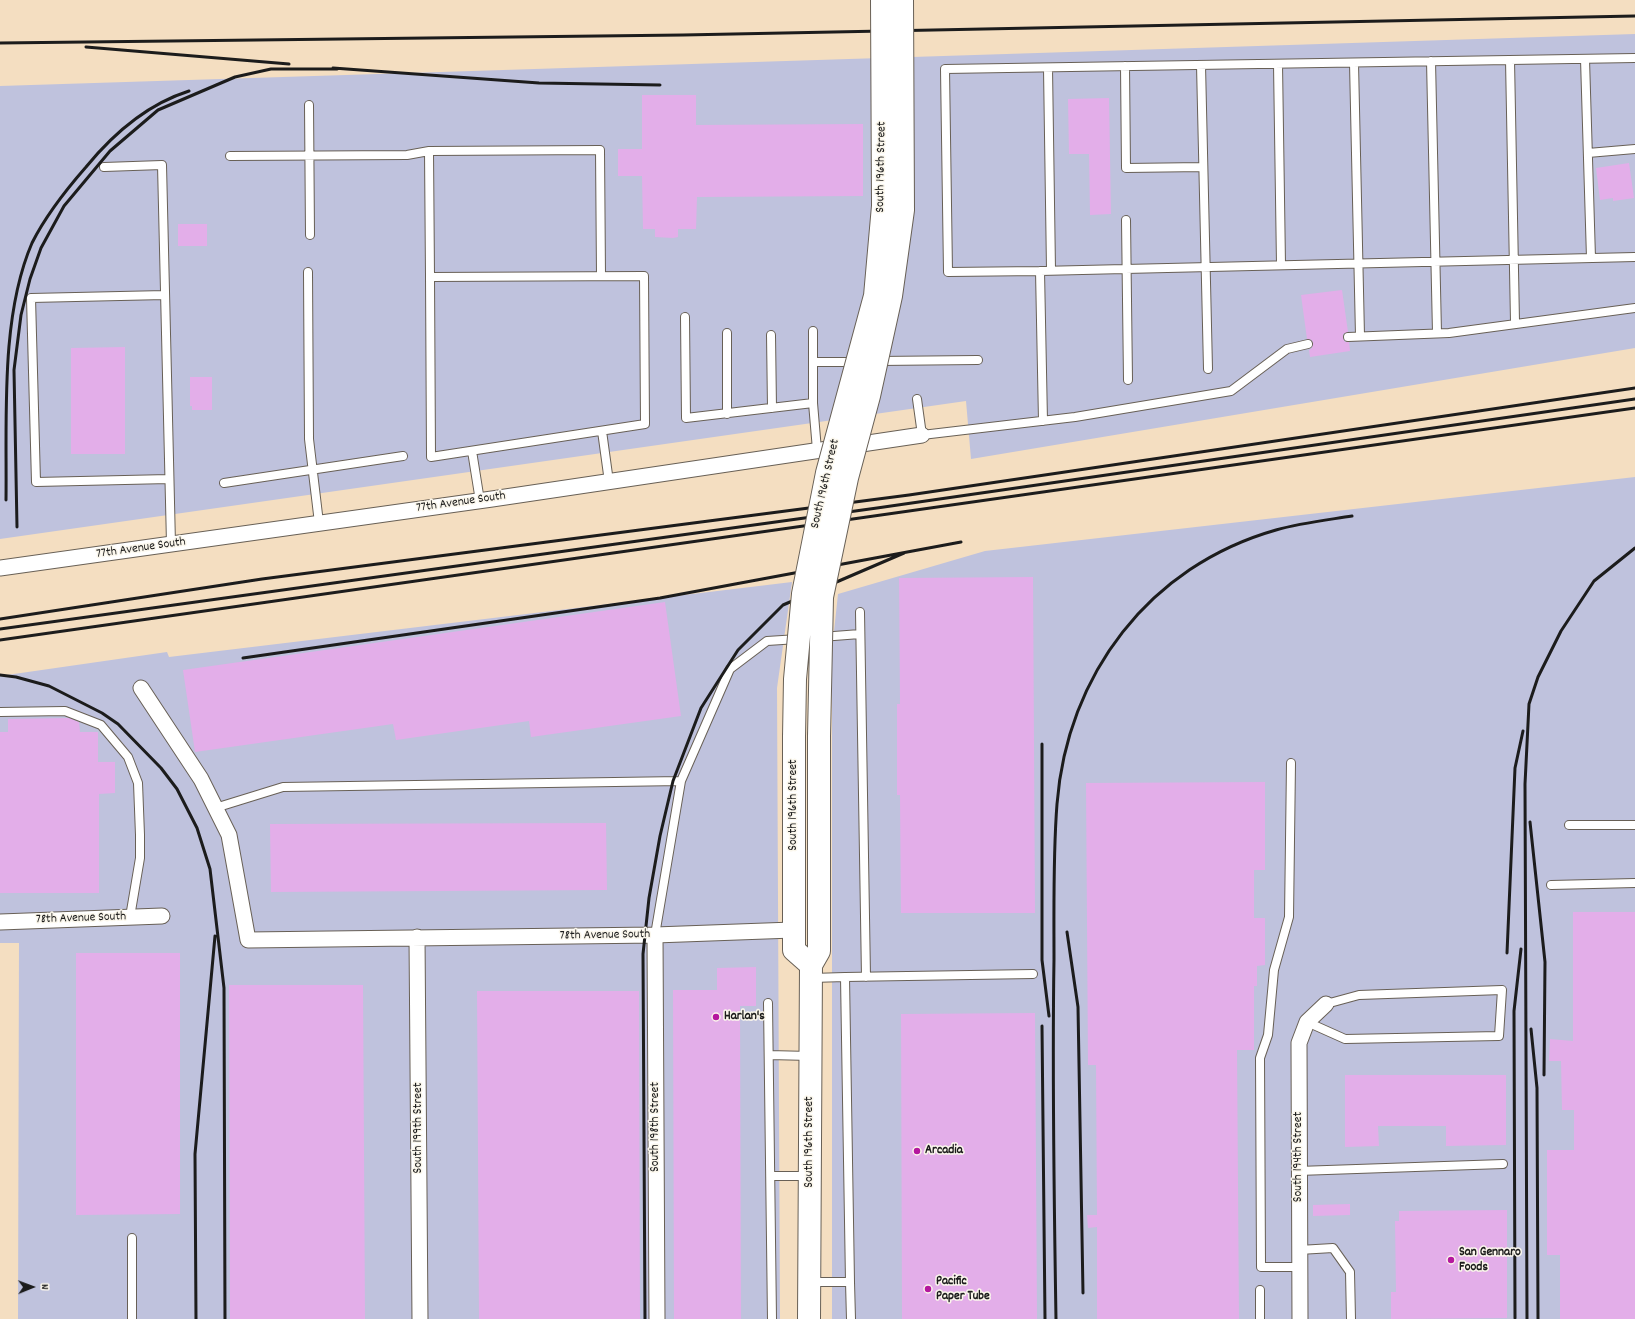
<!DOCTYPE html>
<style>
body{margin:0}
#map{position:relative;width:1635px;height:1319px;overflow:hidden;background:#f4dec1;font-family:Dekko,sans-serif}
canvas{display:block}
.north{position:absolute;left:12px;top:1267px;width:40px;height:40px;-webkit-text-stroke:3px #fbf7ec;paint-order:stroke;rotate:89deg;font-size:11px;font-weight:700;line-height:16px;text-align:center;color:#1c1c1c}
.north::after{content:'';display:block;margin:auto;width:14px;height:18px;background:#1c1c1c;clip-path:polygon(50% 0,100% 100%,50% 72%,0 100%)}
</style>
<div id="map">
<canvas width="1635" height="1319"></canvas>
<div class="north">N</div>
</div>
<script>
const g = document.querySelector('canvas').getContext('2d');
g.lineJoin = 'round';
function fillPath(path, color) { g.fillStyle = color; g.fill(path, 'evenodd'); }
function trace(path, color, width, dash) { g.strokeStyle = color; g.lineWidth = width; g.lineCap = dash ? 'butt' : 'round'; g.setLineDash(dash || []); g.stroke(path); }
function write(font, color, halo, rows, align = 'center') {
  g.font = font + ' Dekko,sans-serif'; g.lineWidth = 3; g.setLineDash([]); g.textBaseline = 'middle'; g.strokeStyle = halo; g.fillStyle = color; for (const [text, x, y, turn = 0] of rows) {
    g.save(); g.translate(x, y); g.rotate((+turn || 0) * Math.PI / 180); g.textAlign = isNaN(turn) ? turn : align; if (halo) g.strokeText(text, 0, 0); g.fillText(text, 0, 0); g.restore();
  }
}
const industrial = new Path2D(`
 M1635,34V348L971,459L966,401L0,539V86Z
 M1635,477V1319H832V650L838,594L985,551Z
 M792,582L777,688L780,1319H18L19,943H0V676L167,652L169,657Z`);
const building = new Path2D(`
 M642,95H696V125L863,124V196L697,197L696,229H678V237L673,238L655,237V229H643L642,176H618V149H642Z
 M1109,98L1111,214L1090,215L1089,154H1069L1068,99Z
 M1629,163L1634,198L1613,201V198L1600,200L1596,168Z
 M178,224H207V246H178Z
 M1342,290L1348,332L1343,334V338L1345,342H1349L1350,351L1310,357L1309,350L1312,348L1313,343L1312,340L1307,339L1301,295Z
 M125,347V454H71V348Z
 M190,377H212V410H192V406H190Z
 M1033,577L1035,913H901L900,795H897V704H900L899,578Z
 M665,602L681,716L531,737L529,721L396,740L393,724L195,752L183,670Z
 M69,718L79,722L80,732H98V762H115V793L99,794V893H0V732H8V719Z
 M1265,782V870H1254V918H1265V965L1257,966V986H1254V1050H1237L1239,1319H1097V1227L1088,1228L1087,1215H1097L1096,1065H1088L1086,783Z
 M606,823L607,890L271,892L270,824Z
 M1573,912H1635V1319H1560V1255H1547V1150H1574V1110H1562L1561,1061H1549L1550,1039L1573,1041Z
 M76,953H180V1214L76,1215Z
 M756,967V1006H740L741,1319H674L673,990H717V968Z
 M229,985H363L365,1319H230Z
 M477,991H639L640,1319H479Z
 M1035,1013L1037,1319H902L901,1014Z
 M1345,1075H1506V1145L1446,1146V1126H1378L1379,1146L1345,1147Z
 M1350,1204V1215L1313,1216V1205Z
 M1507,1210V1318L1391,1319V1292H1396L1395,1221H1399V1211Z`);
const service = new Path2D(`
 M1585,59L1591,258
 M1510,60L1515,322
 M1431,61L1437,333
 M1354,63L1360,336
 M1278,64L1281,265
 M1201,65L1208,369
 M1125,66L1126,168L1203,167
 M1048,68L1051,270
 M309,105L310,235
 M1588,153L1635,149
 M230,156L407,155L429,151
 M104,167L162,165L171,544
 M1126,220L1128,380
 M1040,271L1635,257
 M308,272L309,439L319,523
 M430,277L431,457L645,424L644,276L430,277L429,151L600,150L601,276
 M165,295L31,298L36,482L169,479
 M685,317L686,418L813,403
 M813,331V403L817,450
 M727,333V414
 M771,335L772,408
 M1348,337L1449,333L1635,308
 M878,361L978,360
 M813,362H856
 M917,399L922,435L1075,417L1231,391L1287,349L1308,344
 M1043,421L1040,271L948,272L945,69L1635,58
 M602,431L609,482
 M472,451L480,501
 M224,483L403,456
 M860,612L866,977
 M821,637L860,634
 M0,712L65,711L101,725L128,757L138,783L140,835V858L130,917
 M1291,763L1289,917L1274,970L1268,1035L1260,1058L1261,1267H1299
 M681,781L730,669L767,641L798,639
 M215,808L283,787L681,781L655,935
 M1569,825H1635
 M1551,885L1635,883
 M845,977L1033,974
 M812,978L845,977L850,1282
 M768,1003L772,1319
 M1307,1022L1345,1039L1499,1036L1502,990L1359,995L1326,1004
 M769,1055L810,1056
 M1298,1171L1503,1164
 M771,1176H809
 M1299,1250L1333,1248L1350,1272L1351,1319
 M810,1282H850L851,1319
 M132,1319V1238
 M1260,1319V1290`);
const minor = new Path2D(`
 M0,568L492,499L922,435
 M141,688L201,779L229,835L248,940L655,935L793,930
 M0,922L162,916
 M655,935L657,1319
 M417,937L420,1319
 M1300,1319L1299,1043L1307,1022L1326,1004`);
const secondary = new Path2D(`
 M794,737V950L811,965
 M809,1319L811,965L819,951V736`);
const rail = new Path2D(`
 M0,43L683,35L1635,16
 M86,47L289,64
 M333,68L539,83L660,85
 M6,500C7,420 0,317 32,243C46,215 65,191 86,167C113,134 148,104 189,91
 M17,527L14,370L21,315L30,279L41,248L64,206L110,151L158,110L235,77L271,69H337
 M0,619L262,579L909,495L1635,388
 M0,629L877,508L1635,399
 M0,640L1635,408
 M243,658L660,598L961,542
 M0,675L16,677L49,686L102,713L118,724L161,768L177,789L197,828L210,869L224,988L225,1319
 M1042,744V960L1049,1016
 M1530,822L1545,962L1544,1075
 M1067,932L1078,1007L1083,1293
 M1507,953L1515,768L1523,731
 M1042,1026L1045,1319
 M1531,1029L1537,1088L1538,1319
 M1515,1318L1514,1011L1521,949
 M196,1319L195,1154L215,936
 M645,1319L643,954L649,898L660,836L673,781L701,708L738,650L783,605L904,553
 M1056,1319C1054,1199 1052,1079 1054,959C1054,908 1053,855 1057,804C1067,675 1149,566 1276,530C1300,523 1327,520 1352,516
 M1527,1319L1525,784L1529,704L1538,677L1561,631L1594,581L1635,548`);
const secondaryBridge = new Path2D(`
 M819,736L822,597L847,478L869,396L891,296L903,210L902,0
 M794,737L795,679L803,594L827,473L875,296L883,206L882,0`);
const markers = [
 [716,1017,4,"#b5179e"],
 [917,1151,4,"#b5179e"],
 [1451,1260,4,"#b5179e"],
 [928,1289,4,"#b5179e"]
];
const streetNames = [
 ["South 196th Street",882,167,-89],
 ["South 196th Street",826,484,-77],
 ["77th Avenue South",461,503,-8],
 ["77th Avenue South",141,549,-8],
 ["South 196th Street",794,805,-90],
 ["78th Avenue South",81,919,-2],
 ["78th Avenue South",605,936,-1],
 ["South 198th Street",656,1127,-90],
 ["South 199th Street",419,1128,-90],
 ["South 196th Street",810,1142,-90],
 ["South 194th Street",1299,1157,-90]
];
const poiNames = [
 ["Harlan's",724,1017],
 ["Arcadia",925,1151],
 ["San Gennaro",1459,1253],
 ["Foods",1459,1268],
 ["Pacific",936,1282],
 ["Paper Tube",936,1297]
];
fillPath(industrial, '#bfc2dd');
fillPath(building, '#e3aee9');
trace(service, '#686056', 10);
trace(minor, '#686056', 17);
trace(secondary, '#686056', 24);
trace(service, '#fff', 8);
trace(minor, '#fff', 15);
trace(secondary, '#fff', 22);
trace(rail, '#1c1c1c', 3);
trace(secondaryBridge, '#686056', 24, []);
trace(secondaryBridge, '#fff', 22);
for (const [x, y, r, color] of markers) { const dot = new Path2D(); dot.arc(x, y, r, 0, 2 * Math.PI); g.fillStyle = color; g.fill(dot); trace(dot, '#fbf7ec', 1.5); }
write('13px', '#1c1c1c', '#fbf7ec', streetNames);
write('bold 13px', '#1c1c1c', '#fbf7ec', poiNames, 'left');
</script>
